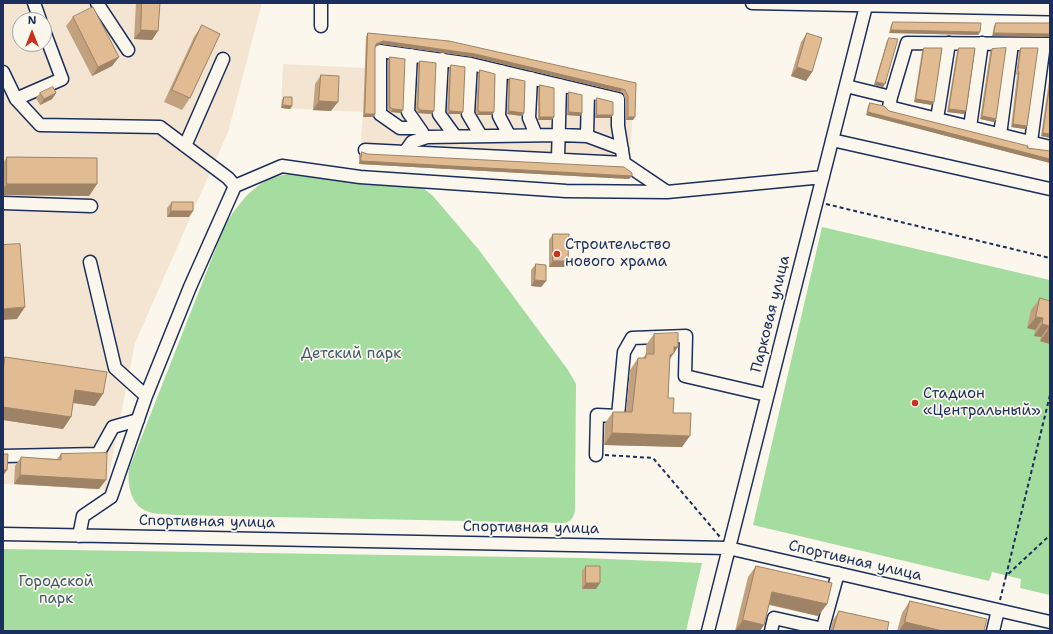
<!DOCTYPE html>
<meta charset="utf-8">
<style>
body{margin:0}
#map{position:relative;width:1053px;height:634px;overflow:hidden;background:#fbf7ec;font-family:"Shantell Sans",sans-serif}
canvas{display:block}
.frame{position:absolute;inset:0;border:4px solid #1b2f5e;pointer-events:none}
.north{position:absolute;left:12px;top:12px;width:40px;height:40px;box-sizing:border-box;background:#fbf7ec;border:1px solid #a1a7b3;border-radius:50%;rotate:0deg;font-size:11px;font-weight:700;line-height:16px;text-align:center;color:#1b2f5e}
.north::after{content:'';display:block;margin:auto;width:14px;height:18px;background:#c8321e;clip-path:polygon(50% 0,100% 100%,50% 72%,0 100%)}
</style>
<div id="map">
<canvas width="1053" height="634"></canvas>
<div class="frame"></div>
<div class="north">N</div>
</div>
<script>
const g = document.querySelector('canvas').getContext('2d');
g.lineJoin = 'round';
function fillPath(path, color) { g.fillStyle = color; g.fill(path, 'evenodd'); }
function trace(path, color, width, dash) { g.strokeStyle = color; g.lineWidth = width; g.lineCap = dash ? 'butt' : 'round'; g.setLineDash(dash || []); g.stroke(path); }
function write(font, color, halo, rows, align = 'center') {
  g.font = font + ' "Shantell Sans",sans-serif'; g.lineWidth = 3.5; g.setLineDash([]); g.textBaseline = 'middle'; g.strokeStyle = halo; g.fillStyle = color; for (const [text, x, y, turn = 0] of rows) {
    g.save(); g.translate(x, y); g.rotate((+turn || 0) * Math.PI / 180); g.textAlign = isNaN(turn) ? turn : align; if (halo) g.strokeText(text, 0, 0); g.fillText(text, 0, 0); g.restore();
  }
}
const built = new Path2D(`
 M3,3H262L228,132L135,343L106,490L3,484ZM20,20H44V44H20Z
 M366,36L447,44L634,86L629,179L359,164L363,112L281,108L283,64L365,68Z`);
const green = new Path2D(`
 M302,173L422,187L433,196L479,250L568,370L576,384L575,510C574,517 571,522 564,523L177,515C168,514 157,515 149,512C131,507 127,485 129,469L225,225C245,194 262,173 302,173Z
 M822,227L1050,280V595L1020,588L1021,579L992,572L989,581L753,525Z
 M3,549L584,558L702,563L686,631H3Z`);
const path = new Path2D(`
 M826,204L1050,258
 M605,455L653,458L720,537
 M1006,576L1050,395
 M1000,600L1006,576L1050,535`);
const minor = new Path2D(`
 M34,3L40,20
 M97,3L128,50
 M321,3V26
 M752,3L1050,9
 M411,55L408,112L422,132
 M442,59L439,114L455,136
 M471,64L468,114L481,136
 M501,71L499,116L509,135
 M3,72L16,99L40,125L160,127L228,178L235,186
 M531,78L529,118L536,135
 M846,86L891,97L889,107L1050,147
 M891,97L907,43L1050,44
 M16,99L62,79L44,31
 M937,119L949,43
 M970,127L982,43
 M419,128H400L380,114V51L471,64L618,99V126L624,163
 M1000,135L1012,44
 M587,136L588,92
 M832,140L1050,189
 M1031,142L1044,44
 M185,146L223,59
 M365,150L624,163L667,192
 M405,152L412,142L427,137L559,135L587,136L622,149
 M558,159L560,85
 M3,203L91,206
 M90,262L115,368L146,396
 M596,455L597,415L618,416L624,352L632,338L686,336L685,376L767,395
 M3,456L98,454L113,427L138,420
 M3,534L728,548L1050,622
 M79,536L83,516L111,497L146,396L190,287L235,186L282,166L360,177L566,191L667,192L823,177
 M708,631L866,6
 M771,631L774,618L823,629
 M822,631L838,573
 M993,631L998,610`);
const wall = new Path2D(`
 M136,3H160L152,40L134,39Z
 M73,17L119,57L112,66L92,76L66,26Z
 M893,22L980,32L978,35L889,33L891,25Z
 M996,23H1050L992,36L994,26Z
 M202,25L190,98L182,110L164,102L194,37Z
 M368,33L636,83L633,120H626L625,99L623,93L620,92L473,57L381,44L375,46V114L373,117H363L366,36Z
 M807,33L812,72L806,81L791,76L801,42Z
 M889,38L883,87L874,85L887,41Z
 M924,48L932,105L914,102L922,51Z
 M959,48L964,114L947,112L957,51Z
 M1021,48L1027,126L1025,129L1011,127L1017,75L1016,74L1019,51Z
 M992,49L996,119L994,122L980,119L990,52Z
 M390,57L401,113L391,112L388,110V60Z
 M420,61L434,111L432,114L418,113L416,110L418,64Z
 M451,65L463,112L461,114H448L447,112L449,68Z
 M480,70L494,112L492,115H477L476,112L478,73Z
 M1050,73V138L1041,136Z
 M321,75L331,111L313,110L315,84Z
 M510,78L524,113L522,116L507,114L508,81Z
 M540,85L552,120H538V88Z
 M569,92L582,113L580,116L567,115V95Z
 M40,93H56L52,99L40,105L36,98Z
 M284,97L292,106L290,109L281,108L282,100Z
 M597,98L610,118H595V101Z
 M870,103L889,111L1027,148L1050,151V163L866,115L868,106Z
 M362,152L367,154L629,179L359,164V155Z
 M7,157L97,184L89,196L3,195V163Z
 M172,202L189,217H167V208Z
 M553,234L564,267H549V240Z
 M536,264L546,281L541,287L531,286V270Z
 M1040,298L1050,301V344L1040,341L1041,337L1034,336L1035,330L1027,328L1031,310Z
 M654,334L670,359L668,398L682,447L604,445L605,423L613,412H626L630,370L638,358H643L646,354V345Z
 M5,357L95,406L73,403L71,417L63,429L3,420V360Z
 M61,454L99,489L14,484L15,466L21,457L57,459Z
 M586,566L596,589H582V571Z
 M756,566L827,604L818,616L769,605L760,631H735L748,577Z
 M910,601L984,631H897L902,613Z
 M839,611L887,631H830L833,620Z`);
const shadedWall = new Path2D(`
 M141,30L158,31L152,40L134,39Z
 M891,30L980,32L978,35L889,33Z
 M994,33L1050,34V37L992,36Z
 M383,41L475,54L622,89L620,92L473,57L381,44L374,47L376,44Z
 M119,57L112,66L92,76L98,67Z
 M797,67L812,72L806,81L791,76Z
 M876,82L885,84L883,87L874,85Z
 M56,93L52,99L40,105L44,99Z
 M916,99L934,102L932,105L914,102Z
 M319,101L338,102L331,111L313,110Z
 M283,105L292,106L290,109L281,108Z
 M393,109L403,110L401,113L391,112Z
 M949,109L966,111L964,114L947,112Z
 M420,110L434,111L432,114L418,113Z
 M450,111L463,112L461,114H448Z
 M509,111L524,113L522,116L507,114Z
 M479,112H494L492,115H477Z
 M569,112L582,113L580,116L567,115Z
 M868,112L1050,159V163L866,115Z
 M365,114H375L373,117H363Z
 M597,115H613L610,118H595Z
 M982,116L996,119L994,122L980,119Z
 M540,117H554L552,120H538Z
 M628,117H635L633,120H626Z
 M1013,124L1027,126L1025,129L1011,127Z
 M1043,133L1050,134V138L1041,136Z
 M361,161L632,176L629,179L359,164Z
 M7,184H97L89,196L3,195V189Z
 M171,211H193L189,217H167Z
 M553,261H568L564,267H549Z
 M535,280L546,281L541,287L531,286Z
 M25,307L17,319L3,320V309Z
 M1036,317L1043,318L1035,330L1027,328Z
 M1042,324L1049,326L1041,337L1034,336Z
 M1048,330H1050V344L1040,341Z
 M674,347H678L670,359L662,366Z
 M75,390L103,394L95,406L67,402Z
 M3,407L71,417L63,429L3,420Z
 M612,433L690,436L682,447L604,445Z
 M3,470H7L3,476Z
 M20,475L106,480L99,489L14,484Z
 M586,583H600L596,589H582Z
 M772,592L827,604L818,616L764,603Z
 M743,620L764,625L760,631H735Z
 M905,622L943,631H899Z`);
const building = new Path2D(`
 M142,3H160L158,31L141,30Z
 M93,7L119,57L98,67L73,17Z
 M893,22L981,23L980,32L891,30Z
 M996,23H1050V34L994,33Z
 M202,25L220,34L190,98L172,90Z
 M368,33L449,41L636,83L635,117H628V96L625,90L622,89L475,54L383,41L376,44L375,48V114H365Z
 M807,33L822,38L812,72L797,67Z
 M889,38L898,39L885,84L876,82Z
 M924,48H942L934,102L916,99Z
 M959,48H975L966,111L949,109Z
 M1006,48L996,119L982,116L992,49Z
 M1021,48H1038L1027,126L1013,124L1019,72L1018,71Z
 M390,57L405,59L403,110L393,109L390,107Z
 M420,61L436,63L434,111L420,110L418,107Z
 M451,65L465,67L463,112L450,111L449,109Z
 M480,70L495,74L494,112H479L478,109Z
 M321,75L339,76L338,102L319,101Z
 M510,78L525,81L524,113L509,111Z
 M1050,84V134L1043,133Z
 M540,85L554,88V117H540Z
 M53,87L56,93L44,99L40,93Z
 M569,92L582,95V113L569,112Z
 M284,97H292V106L283,105Z
 M597,98L613,102V115H597Z
 M870,103L884,106L889,111L1028,146L1027,148L1050,151V159L868,112Z
 M362,152L367,154L624,167L632,173V176L361,161Z
 M7,157L97,158V184H7Z
 M172,202H193V211H171Z
 M553,234H569L568,261H553Z
 M20,244L25,307L3,309V245Z
 M536,264L546,265V281L535,280Z
 M1040,298L1050,301V330H1048L1049,326L1042,324L1043,318L1036,317Z
 M678,333V347H674V353L670,355L668,398H674L673,413H691L690,436L612,433L613,412H632L638,358H646V354H654V334Z
 M5,357L107,372L103,394L75,390L71,417L3,407V373Z
 M107,453L106,480L20,475L21,457L61,460V454Z
 M3,454H8L7,470H3Z
 M586,566H600V583H586Z
 M756,566L832,583L827,604L772,592L764,625L743,620Z
 M910,601L987,619L984,631H943L905,622Z
 M839,611L889,622L887,631H833Z`);
const markers = [
 [557,254,4,"#c8321e"],
 [915,403,4,"#c8321e"]
];
const poiNames = [
 ["Строительство",565,245],
 ["нового храма",565,262],
 ["Стадион",923,394],
 ["«Центральный»",923,411]
];
const streetNames = [
 ["Парковая улица",771,314,-76],
 ["Спортивная улица",207,522,1],
 ["Спортивная улица",531,528,1],
 ["Спортивная улица",855,561,13]
];
const parkNames = [
 ["Детский парк",351,354],
 ["Городской",56,582],
 ["парк",56,599]
];
fillPath(built, '#f3e5d1');
fillPath(green, '#a5dca0');
trace(minor, '#1b2f5e', 15);
trace(path, '#1b2f5e', 2, [4, 3]);
trace(minor, '#fbf7ec', 12);
fillPath(wall, '#c2a17e');
fillPath(shadedWall, '#9e8366');
fillPath(building, '#e1bb92');
trace(building, '#9e8366', 1);
for (const [x, y, r, color] of markers) { const dot = new Path2D(); dot.arc(x, y, r, 0, 2 * Math.PI); g.fillStyle = color; g.fill(dot); trace(dot, '#fbf7ec', 1.5); }
write('15px', '#1b2f5e', '#fbf7ec', poiNames, 'left');
write('15px', '#1b2f5e', '#fbf7ec', streetNames);
write('15px', '#3e5a6e', '#fbf7ec', parkNames);
</script>
